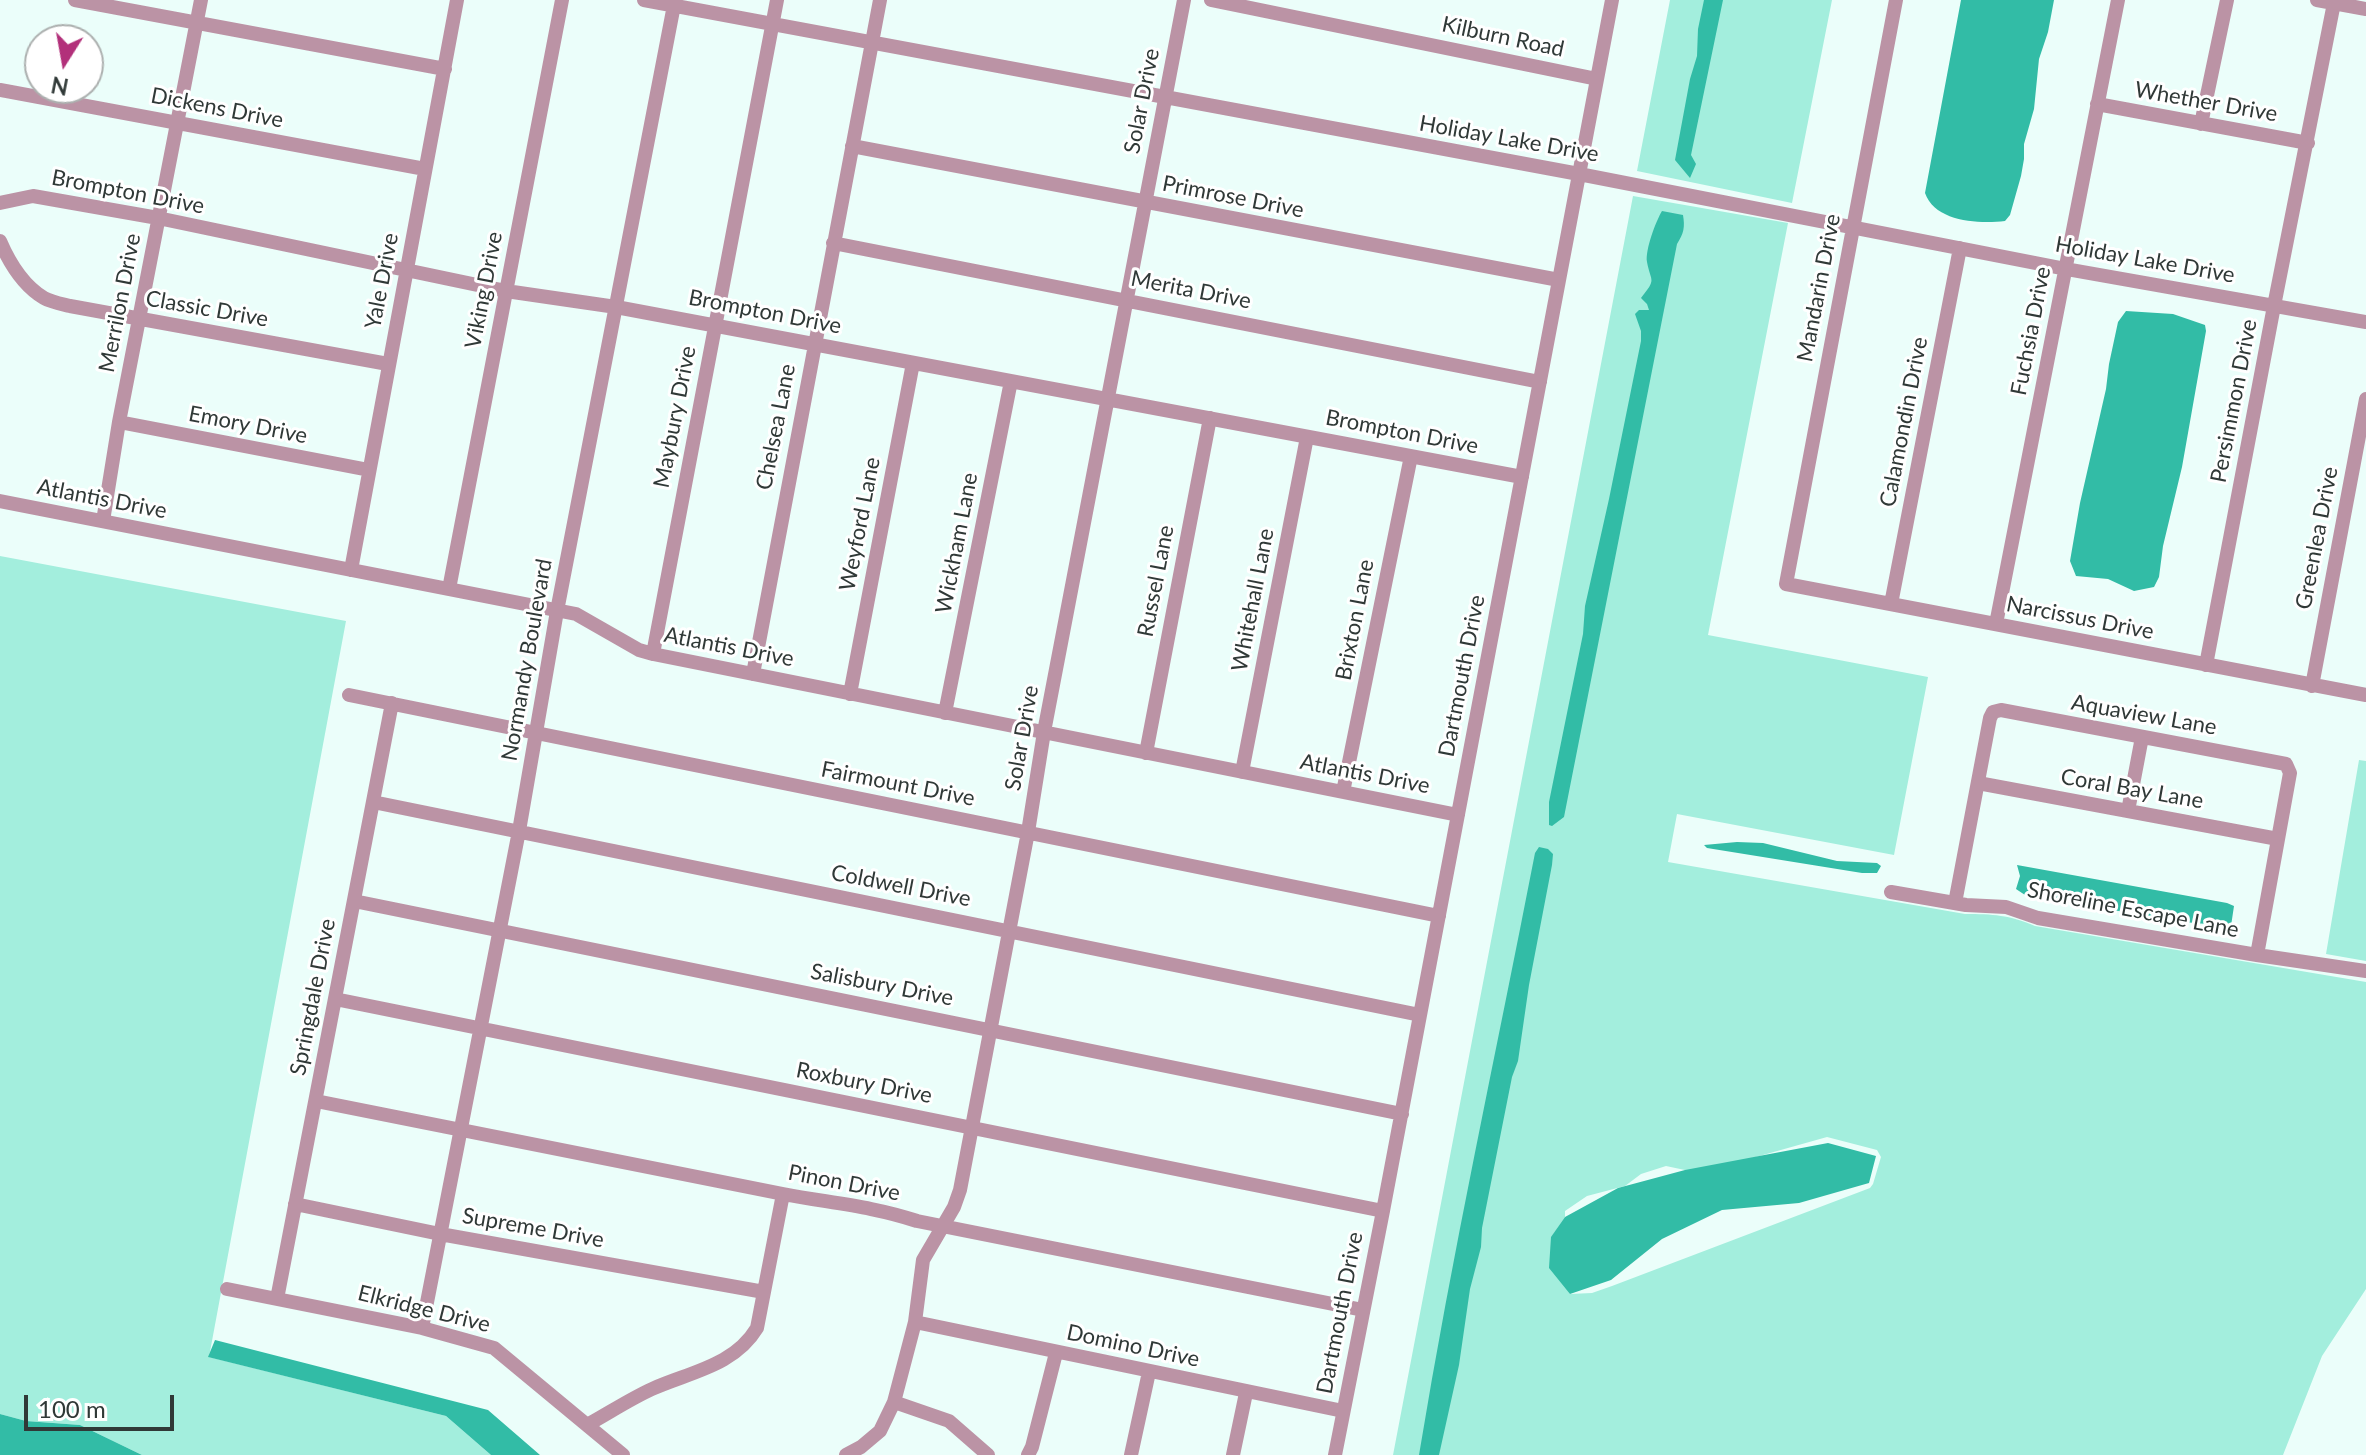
<!DOCTYPE html>
<style>
body{margin:0}
#map{position:relative;width:2366px;height:1455px;overflow:hidden;background:#ebfefa;font-family:Lato,sans-serif}
canvas{display:block}
.north{position:absolute;left:24px;top:24px;width:80px;height:80px;box-sizing:border-box;background:#fff;border:2px solid #acb0af;border-radius:50%;rotate:191deg;font-size:22px;font-weight:700;line-height:32px;text-align:center;color:#303937}
.north::after{content:'';display:block;margin:auto;width:28px;height:36px;background:#b2307a;clip-path:polygon(50% 0,100% 100%,50% 72%,0 100%)}
.scale{position:absolute;left:24px;top:1395px;width:150px;height:36px;box-sizing:border-box;border:4px solid #303937;border-top:0;padding-left:10px;font-size:24px;line-height:28px;white-space:nowrap;color:#303937;-webkit-text-stroke:6px #fff;paint-order:stroke}
</style>
<div id="map">
<canvas width="2366" height="1455"></canvas>
<div class="north">N</div>
<div class="scale">100 m</div>
</div>
<script>
const g = document.querySelector('canvas').getContext('2d');
g.lineJoin = 'round';
function fillPath(path, color) { g.fillStyle = color; g.fill(path, 'evenodd'); }
function trace(path, color, width, dash) { g.strokeStyle = color; g.lineWidth = width; g.lineCap = dash ? 'butt' : 'round'; g.setLineDash(dash || []); g.stroke(path); }
function write(font, color, halo, rows, align = 'center') {
  g.font = font + ' Lato,sans-serif'; g.lineWidth = 6; g.setLineDash([]); g.textBaseline = 'middle'; g.strokeStyle = halo; g.fillStyle = color; for (const [text, x, y, turn = 0] of rows) {
    g.save(); g.translate(x, y); g.rotate((+turn || 0) * Math.PI / 180); g.textAlign = isNaN(turn) ? turn : align; if (halo) g.strokeText(text, 0, 0); g.fillText(text, 0, 0); g.restore();
  }
}
const green = new Path2D(`
 M1670,0H1832L1792,203L1637,171Z
 M1633,196L1788,223L1708,635L1928,677L1894,855L1677,814L1668,862L1965,914C1993,914 2009,915 2035,926L2366,982V1289L2322,1356L2283,1455H1393ZM1827,1137L1877,1150L1881,1157L1873,1184L1870,1188L1612,1286L1592,1293L1570,1294L1551,1238L1565,1217V1211L1587,1196L1625,1186L1641,1174L1666,1166L1699,1173Z
 M0,556L346,621L209,1357L446,1416L491,1455H142L80,1425L26,1421L0,1414Z
 M2359,760L2366,761V961L2326,954Z`);
const water = new Path2D(`
 M1704,0H1723L1691,155L1696,164L1690,178L1675,160L1690,79L1697,56L1698,29Z
 M1961,0H2054L2048,32L2039,59L2034,109L2024,144V159L2021,176L2010,215L2005,221C1979,224 1935,222 1925,193Z
 M1662,211L1683,215C1685,227 1684,233 1677,244L1564,817L1552,826L1549,825V802L1583,634L1585,606L1609,499L1641,341V331L1635,314L1639,310H1649L1647,304L1641,298C1657,278 1651,283 1647,262C1645,250 1656,221 1662,211Z
 M2126,311L2173,314L2205,325L2206,331L2182,467L2163,546L2159,577L2154,587L2134,591L2108,579L2076,576L2070,561L2080,503L2106,389L2109,364L2118,322Z
 M1737,842L1763,843L1837,861L1877,863L1881,866L1877,873H1862L1707,848L1704,845Z
 M1539,847L1548,849L1553,854L1552,865L1529,985L1518,1061L1512,1077L1482,1228L1481,1247L1470,1289L1459,1365L1439,1455H1419C1452,1253 1496,1054 1535,853Z
 M2017,865L2227,903L2234,906L2231,926L2183,922L2025,895L2016,889L2020,876Z
 M1828,1143L1876,1156L1869,1183L1799,1203L1722,1210L1662,1239L1611,1280L1570,1294L1549,1268L1551,1237L1565,1217L1618,1188L1685,1170Z
 M215,1340L488,1410L540,1455H491L446,1416L208,1357Z
 M0,1414L26,1421L80,1425L142,1455H0Z`);
const minor = new Path2D(`
 M75,0L445,69
 M644,0L1579,174L2066,269L2366,322
 M1211,0L1597,79
 M1896,0L1786,584L2366,695
 M2317,0L2366,9
 M0,90L425,169
 M2097,104L2308,143
 M2201,124L2227,0
 M852,146L1559,280
 M0,203L33,196L158,218L506,291L616,307L1522,477
 M0,241C9,262 24,286 44,298C51,302 62,304 70,306L388,364
 M833,243L1540,382
 M119,422L369,470
 M0,501L576,614L639,650L653,654L1458,815
 M103,521L119,422L201,0
 M351,570L457,0
 M449,589L562,0
 M1891,604L1960,248
 M1996,624L2118,0
 M653,654L777,0
 M2206,665L2274,306L2334,3
 M753,674L880,0
 M2312,686L2366,399
 M850,694L913,363
 M349,695L1439,916
 M945,713L1011,381
 M1146,753L1210,418
 M1242,772L1307,437
 M1978,783L2278,839
 M1343,792L1411,456
 M373,802L1420,1015
 M2128,811L2142,737
 M1891,892L1966,905L2006,907L2038,918L2257,955L2366,971
 M354,901L1402,1114
 M1955,903L1990,718L1993,712L2001,710L2286,764L2290,773L2257,955
 M335,999L1383,1211
 M316,1101L783,1194C830,1203 872,1206 917,1221L1363,1310
 M295,1204L440,1234L764,1292
 M227,1289L422,1328L494,1348L623,1455
 M277,1299L392,703
 M915,1322L1343,1411
 M422,1328L519,831L557,611L675,0
 M894,1402L949,1421L988,1455
 M587,1425C609,1413 630,1399 652,1389C690,1372 734,1366 757,1328L783,1194
 M846,1455L861,1447L880,1431L894,1402L915,1322L923,1260L954,1207L960,1190L1028,832L1044,732L1184,0
 M1028,1455L1032,1447L1056,1353
 M1131,1455L1149,1372
 M1233,1455L1246,1393
 M1335,1455L1383,1211L1612,0`);
const streetNames = [
 ["Kilburn Road",1503,37,12],
 ["Solar Drive",1142,101,-79],
 ["Whether Drive",2206,102,10],
 ["Dickens Drive",217,108,11],
 ["Holiday Lake Drive",1509,139,10],
 ["Brompton Drive",128,192,11],
 ["Primrose Drive",1233,197,11],
 ["Holiday Lake Drive",2145,260,10],
 ["Yale Drive",382,281,-79],
 ["Mandarin Drive",1819,288,-79],
 ["Viking Drive",484,290,-79],
 ["Merita Drive",1191,290,11],
 ["Merrilon Drive",120,303,-79],
 ["Classic Drive",207,309,10],
 ["Brompton Drive",765,312,11],
 ["Fuchsia Drive",2031,331,-79],
 ["Persimmon Drive",2234,401,-79],
 ["Maybury Drive",675,417,-79],
 ["Calamondin Drive",1904,422,-79],
 ["Emory Drive",248,425,11],
 ["Chelsea Lane",776,427,-79],
 ["Brompton Drive",1402,432,11],
 ["Atlantis Drive",102,499,11],
 ["Weyford Lane",860,524,-79],
 ["Greenlea Drive",2317,538,-79],
 ["Wickham Lane",957,543,-79],
 ["Russel Lane",1156,581,-79],
 ["Whitehall Lane",1253,600,-79],
 ["Narcissus Drive",2080,618,11],
 ["Brixton Lane",1355,620,-79],
 ["Atlantis Drive",729,647,11],
 ["Normandy Boulevard",527,660,-80],
 ["Dartmouth Drive",1462,676,-79],
 ["Aquaview Lane",2144,715,10],
 ["Solar Drive",1022,738,-80],
 ["Atlantis Drive",1365,774,11],
 ["Fairmount Drive",898,784,11],
 ["Coral Bay Lane",2132,789,10],
 ["Coldwell Drive",901,886,11],
 ["Shoreline Escape Lane",2133,910,11],
 ["Salisbury Drive",882,985,11],
 ["Springdale Drive",313,997,-79],
 ["Roxbury Drive",864,1083,11],
 ["Pinon Drive",844,1183,11],
 ["Supreme Drive",533,1228,10],
 ["Elkridge Drive",424,1309,14],
 ["Dartmouth Drive",1340,1313,-79],
 ["Domino Drive",1133,1346,12]
];
fillPath(green, '#a3eedd');
fillPath(water, '#32bca6');
trace(minor, '#bb93a5', 14);
write('22px', '#303937', '#fff', streetNames);
</script>
